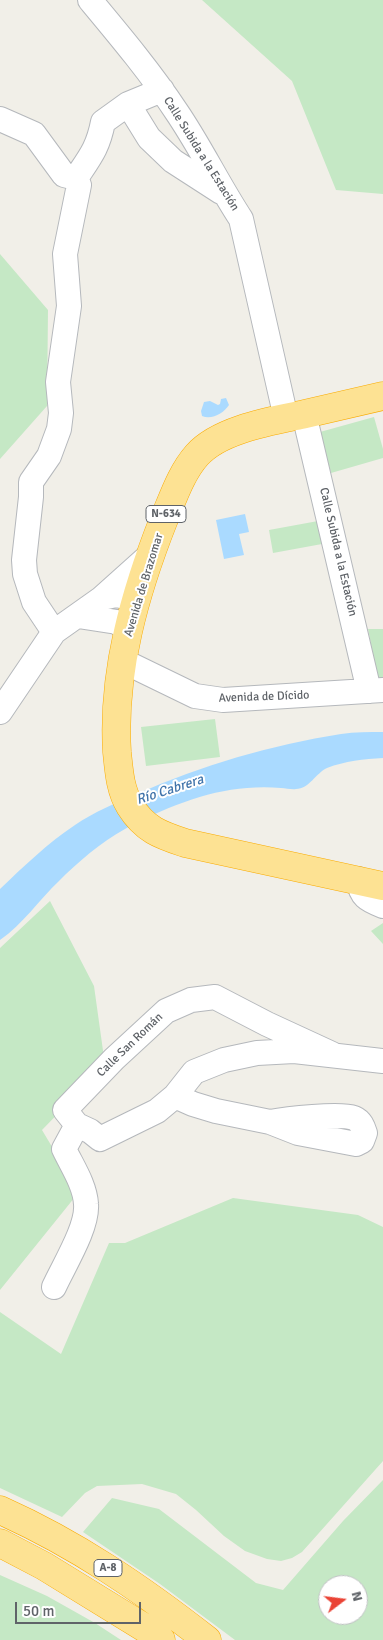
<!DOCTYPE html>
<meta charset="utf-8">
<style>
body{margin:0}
#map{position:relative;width:383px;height:1640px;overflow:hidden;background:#f1efe8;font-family:Signika,sans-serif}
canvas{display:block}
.north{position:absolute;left:318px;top:1575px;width:50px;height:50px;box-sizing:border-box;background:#fff;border:1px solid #bfc1c3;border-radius:50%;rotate:75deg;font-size:14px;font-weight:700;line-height:20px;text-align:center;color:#5f6368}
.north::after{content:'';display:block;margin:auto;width:18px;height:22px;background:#ea4335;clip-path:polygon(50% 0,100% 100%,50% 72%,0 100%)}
.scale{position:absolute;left:15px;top:1602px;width:126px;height:22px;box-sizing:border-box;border:2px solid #5f6368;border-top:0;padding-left:6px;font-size:15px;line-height:18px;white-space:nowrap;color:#5f6368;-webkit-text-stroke:4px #fff;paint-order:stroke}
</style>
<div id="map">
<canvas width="383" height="1640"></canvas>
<div class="north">N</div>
<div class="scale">50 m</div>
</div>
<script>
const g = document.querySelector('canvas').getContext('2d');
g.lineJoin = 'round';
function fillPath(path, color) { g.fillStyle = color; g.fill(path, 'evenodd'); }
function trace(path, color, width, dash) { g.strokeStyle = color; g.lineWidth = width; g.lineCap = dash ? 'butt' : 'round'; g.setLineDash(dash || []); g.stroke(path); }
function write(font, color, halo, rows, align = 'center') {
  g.font = font + ' Signika,sans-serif'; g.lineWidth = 4; g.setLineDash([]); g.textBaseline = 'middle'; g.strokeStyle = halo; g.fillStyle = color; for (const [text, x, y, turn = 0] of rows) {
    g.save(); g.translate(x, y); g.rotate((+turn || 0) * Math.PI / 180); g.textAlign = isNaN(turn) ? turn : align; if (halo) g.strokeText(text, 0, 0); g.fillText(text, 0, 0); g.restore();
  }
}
const green = new Path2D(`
 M202,0H383V194L336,190L292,81Z
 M0,254L48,310L47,406L0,459Z
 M374,417L383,449V458L331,473L320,432Z
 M318,521L322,544L273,553L269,530Z
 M368,629H383V683L378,680Z
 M215,719L220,757L146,766L141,727Z
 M50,901L94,986L105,1065L42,1130L79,1192L0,1290V948Z
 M383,923V944L371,931Z
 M233,1198L358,1215L383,1227V1461L302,1552L292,1558L281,1561L267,1559L245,1551L224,1536L196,1510L176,1494L142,1484L97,1486L85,1493L62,1517L0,1488V1312L61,1354L109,1243H125Z
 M383,1480V1640H235L160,1584L83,1532L112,1498L159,1509L256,1583L283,1590L343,1521ZM328,1585H358V1615H328Z
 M0,1575L47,1596L95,1623L121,1640H0Z`);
const water = new Path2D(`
 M226,398L229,405C224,413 212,420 202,416L201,411L204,402L210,401L218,405L220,404L221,399Z
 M245,514L249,532L239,534L244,555L224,559L216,520Z
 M383,732V758C364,759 345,761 327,768C316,773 309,789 296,789C292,790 286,788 281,788C270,787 258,787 247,788C205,791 162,809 125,829C101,842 78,862 59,881C39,900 23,924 0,940V889C24,866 48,843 75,825C94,812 116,803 137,794C202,765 271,745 341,734C355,732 369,732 383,732Z`);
const minor = new Path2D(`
 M90,0C120,36 151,73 176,111C200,146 218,184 241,219L286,418
 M128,104L149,138L173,161L221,192
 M0,119L34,134L64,175L76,178L79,185L65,254L69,306L58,382L61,413L59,429L49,456L31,482V497L24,560L25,574L34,602L54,632
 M76,178C90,157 98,148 103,122L128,104L162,90
 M304,414L369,691
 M102,598L150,555
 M78,616L117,622L128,631
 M123,661L195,696L223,700L383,690
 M0,712L54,632L102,598L116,595L136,599
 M358,879C361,897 367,900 383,906
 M332,1054L267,1024L215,997L191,1000L166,1011L114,1059L65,1110L77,1125L90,1131L100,1139L157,1111L175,1096L194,1072L224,1060L257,1053L294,1051L383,1061
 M175,1096L193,1104L216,1111L270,1122L298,1133L356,1144L362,1141L365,1133C363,1127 361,1121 354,1118C340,1113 286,1119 270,1122
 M54,1287C64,1265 88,1227 86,1204C85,1185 72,1166 64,1149L77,1125`);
const highway = new Path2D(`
 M383,396C357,402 331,408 305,414C272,421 220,429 197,455C181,473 173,498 164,519C135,592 112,672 117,752C119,771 120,790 130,806C145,830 161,835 185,843L383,886
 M0,1510C76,1544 142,1589 207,1640
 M0,1543L44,1566L153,1633L161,1640`);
const shields = [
 [166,514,40],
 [108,1568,28]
];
const shieldNames = [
 ["N-634",166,514],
 ["A-8",108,1568]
];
const streetNames = [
 ["Calle Subida a la Estación",201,154,58],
 ["Calle Subida a la Estación",338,552,77],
 ["Avenida de Brazomar",144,585,-73],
 ["Avenida de Dícido",264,697,-2],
 ["Calle San Román",130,1045,-44]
];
const waterNames = [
 ["Río Cabrera",170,790,-18]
];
fillPath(green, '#c5e8c5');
fillPath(water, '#aadaff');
trace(minor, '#b5b8bc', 26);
trace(highway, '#f9ab00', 29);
trace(minor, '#fff', 24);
trace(highway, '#fde293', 28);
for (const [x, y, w] of shields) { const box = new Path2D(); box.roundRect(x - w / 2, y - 8.5, w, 17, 4); g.fillStyle = '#fff'; g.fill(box); trace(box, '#5f6368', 1); }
write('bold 11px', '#5f6368', null, shieldNames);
write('12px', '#5f6368', '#fff', streetNames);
write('italic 14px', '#4174aa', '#fff', waterNames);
</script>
